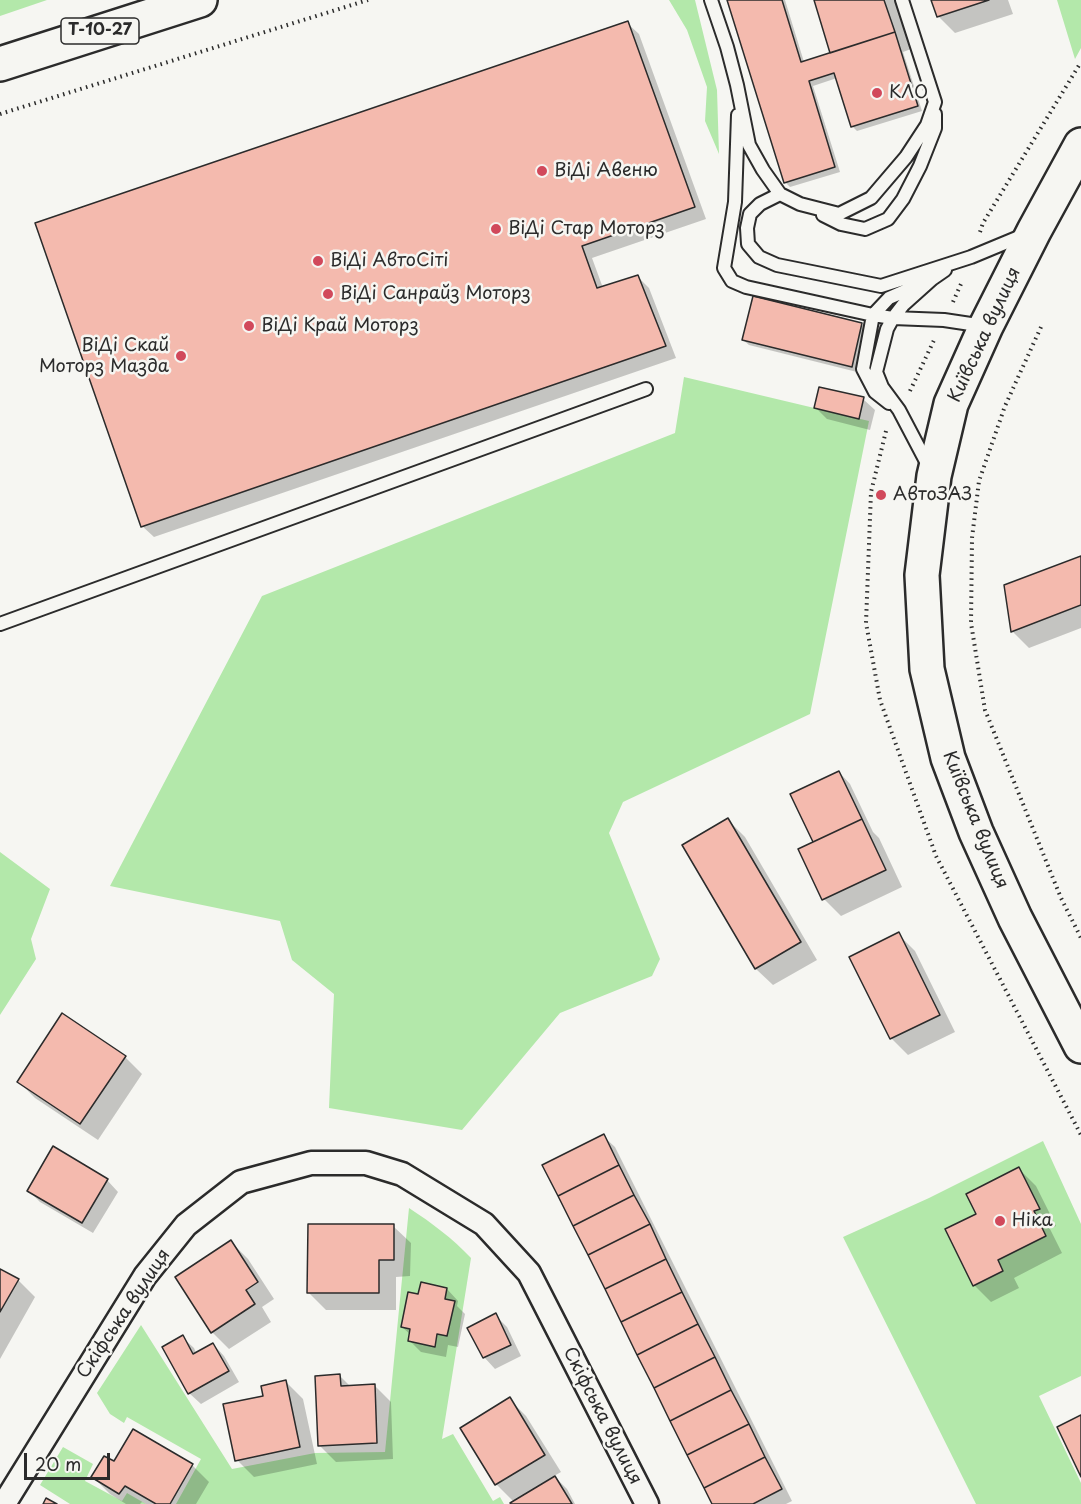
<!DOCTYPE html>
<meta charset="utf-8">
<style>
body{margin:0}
#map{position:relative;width:1081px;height:1504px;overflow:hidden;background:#f6f6f2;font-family:"Playpen Sans",sans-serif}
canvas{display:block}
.scale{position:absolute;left:24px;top:1453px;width:86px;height:27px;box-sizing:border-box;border:3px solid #2b2b2b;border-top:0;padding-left:8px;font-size:18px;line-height:21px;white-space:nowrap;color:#2b2b2b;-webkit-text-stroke:4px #f6f6f2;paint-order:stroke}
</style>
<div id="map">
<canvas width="1081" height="1504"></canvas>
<div class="scale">20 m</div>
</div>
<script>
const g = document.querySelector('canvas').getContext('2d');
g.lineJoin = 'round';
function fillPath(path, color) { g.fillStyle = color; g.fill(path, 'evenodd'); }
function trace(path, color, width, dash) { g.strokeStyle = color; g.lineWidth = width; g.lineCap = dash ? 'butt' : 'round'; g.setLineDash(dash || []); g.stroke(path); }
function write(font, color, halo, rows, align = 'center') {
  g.font = font + ' "Playpen Sans",sans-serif'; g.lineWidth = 5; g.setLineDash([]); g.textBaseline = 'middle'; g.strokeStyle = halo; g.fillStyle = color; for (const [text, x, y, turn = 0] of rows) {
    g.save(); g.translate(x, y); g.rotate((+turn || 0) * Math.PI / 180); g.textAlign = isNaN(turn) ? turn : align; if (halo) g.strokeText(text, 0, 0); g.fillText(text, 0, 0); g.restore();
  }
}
const green = new Path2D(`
 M0,0H47L0,16Z
 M669,0H695L717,90L719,154L705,121L707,87L687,30Z
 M1057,0H1081V48L1075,59Z
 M684,377L869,421L810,714L623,802L609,833L660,959L652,976L560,1013L462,1130L329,1108L334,994L292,960L280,921L110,886L262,596L675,433Z
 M0,852L50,889L31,939L36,959L0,1015Z
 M1043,1141L1081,1224V1376L1039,1396L1081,1483V1504H976L843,1237L929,1198Z
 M409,1208C432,1223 452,1238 471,1258L442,1439L453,1434L493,1501L500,1497L504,1504H176L201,1459L127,1417L124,1423L110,1414L97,1393L141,1325L232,1469L315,1453L385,1452Z
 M63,1447L93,1464L85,1481L122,1501L127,1493L146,1504H70L40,1485Z`);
const shadow = new Path2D(`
 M728,0H785L804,62L832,54L816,0H895L911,49L903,52L922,111L857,131L852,126L837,78L813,86L840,172L790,187L785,182Z
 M933,0H1008L1013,14L955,33L938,16Z
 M627,23L639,34L706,219L592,258L603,288L638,277L649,288L676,358L154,537L142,526Z
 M861,324L867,329L857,372L749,345L743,340Z
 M863,399L875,410L870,430L827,419L816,408Z
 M1081,557V628L1029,648L1012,631Z
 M839,772L850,784L873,832L879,838L902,887L841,916L824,899L800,850L816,842Z
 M728,820L745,837L817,960L773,985L756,969L684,846Z
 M898,934L915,951L955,1032L908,1055L891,1038Z
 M125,1057L142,1074L98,1140L35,1098L18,1081Z
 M603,1136L615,1147L792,1501L786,1504H714Z
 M1019,1169L1036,1186L1056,1226L1050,1229L1062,1253L1014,1278L1019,1288L991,1302L974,1285L978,1214Z
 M107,1180L118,1192L93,1233L40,1202L29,1191Z
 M393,1226L411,1243L410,1276L396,1277V1310H326L309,1293Z
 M231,1242L248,1259L274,1299L262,1307L271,1322L229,1349L212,1332Z
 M0,1270L18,1280L35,1297L0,1359Z
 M447,1289L458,1301L457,1306L465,1314L458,1347L448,1345L446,1357L421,1352L409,1340L411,1335L402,1327Z
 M495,1315L507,1327L521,1356L495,1369L484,1357Z
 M182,1337L194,1348L196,1353L213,1344L224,1356L239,1382L201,1404L189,1393Z
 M340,1376L351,1387L374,1385L391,1402L393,1459L336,1462L319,1445Z
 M286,1382L303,1399L317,1464L254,1477L237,1460L264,1397Z
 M509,1399L526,1416L561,1472L554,1476L567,1489L575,1504H512L514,1502L496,1484Z
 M115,1463L192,1465L209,1482L196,1504H146L142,1502L140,1504H126L110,1494L93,1477Z`);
const building = new Path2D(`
 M727,0H782L801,62L895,32L918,106L851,127L834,73L809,81L835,167L784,183Z
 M814,0H884L895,32L830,53Z
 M931,0H989L937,17Z
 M628,21L695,207L582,246L597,288L638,275L666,346L141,527L35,223Z
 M753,296L862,323L852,367L742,340Z
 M876,330L881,331L874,362L869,361Z
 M819,387L864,397L859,419L814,408Z
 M1081,556V605L1011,632L1004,585Z
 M839,771L862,819L813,842L790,794Z
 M728,818L801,942L755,969L682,845Z
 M862,819L886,870L822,900L798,849Z
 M899,932L940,1015L890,1039L849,957Z
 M62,1013L126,1056L80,1124L17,1082Z
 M604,1134L619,1165L558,1196L542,1165Z
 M53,1146L108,1179L82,1223L27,1191Z
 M619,1165L634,1195L573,1226L558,1196Z
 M1019,1167L1040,1209L1034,1211L1046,1236L998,1260L1003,1271L973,1286L945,1229L976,1214L966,1194Z
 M634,1195L650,1224L588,1255L573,1226Z
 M308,1224H394V1260H379V1293H307Z
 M650,1224L666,1259L605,1289L588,1255Z
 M231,1240L258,1282L246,1290L255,1304L211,1333L175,1277Z
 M666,1259L682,1292L621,1322L605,1289Z
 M0,1269L19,1279L0,1312Z
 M421,1282L447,1288L445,1299L455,1301L447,1336L437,1334L435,1347L408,1341L410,1329L401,1327L408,1292L418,1294Z
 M682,1292L698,1324L637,1355L621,1322Z
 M496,1313L511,1345L483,1358L467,1328Z
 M698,1324L715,1357L654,1388L637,1355Z
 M183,1335L193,1354L213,1343L229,1371L188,1394L162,1347Z
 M715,1357L731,1390L670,1421L654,1388Z
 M340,1374L341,1386L375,1384L377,1443L318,1446L315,1376Z
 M286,1380L300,1447L235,1461L223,1404L263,1396L261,1386Z
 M731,1390L749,1424L687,1455L670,1421Z
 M510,1397L545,1455L495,1485L460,1428Z
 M1081,1415V1477L1057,1427Z
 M749,1424L765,1457L704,1488L687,1455Z
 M133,1429L193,1464L170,1504H156L125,1486L119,1494L91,1477L104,1456L114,1461Z
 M765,1457L782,1489L753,1504H712L704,1488Z
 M555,1476L572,1504H511L510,1503Z
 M46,1498L57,1504H43Z`);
const path = new Path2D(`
 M0,114L368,0
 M980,232L983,223L1081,62
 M953,302L961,284
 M1041,327L1005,406L979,481L972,538L971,623L985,710L1061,898L1081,938
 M910,391L935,338
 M886,431L871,492L866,623L880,700L936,856L1081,1135`);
const lane = new Path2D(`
 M711,0L727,47L737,85L749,145L763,170L780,194L800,204L839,214L871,198L906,157L927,125L935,102L902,0
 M738,115L735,202L724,268L732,281L746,287L873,315L893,318L944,320L984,326
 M780,194L760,204L750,214L747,228L748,244L759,257L777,265L881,286L971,257L1024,235
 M823,215L841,224L865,229L888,219L903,199L920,166L935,128V114
 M889,403L875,392L863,369L873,315L889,298L921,284
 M929,467L899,410L882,387L876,372L887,329L893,318L903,305L932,279L945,270
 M0,624L646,389`);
const street = new Path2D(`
 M4,1504L145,1276L186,1225L241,1182L311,1163H366L402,1174L484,1224L529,1273L647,1504`);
const secondary = new Path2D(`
 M1081,145L1034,231L986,326L951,404L934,476L922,575L927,669L948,758L976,832L1015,918L1081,1046`);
const highway = new Path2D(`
 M0,64L200,0`);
const markers = [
 [877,93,6,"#d1495b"],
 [542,171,6,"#d1495b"],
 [496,229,6,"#d1495b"],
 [318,261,6,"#d1495b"],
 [328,294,6,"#d1495b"],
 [249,326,6,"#d1495b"],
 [181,356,6,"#d1495b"],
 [881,495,6,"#d1495b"],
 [1000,1221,6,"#d1495b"]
];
const shields = [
 [100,31,78]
];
const shieldNames = [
 ["Т-10-27",100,31]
];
const poiNames = [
 ["КЛО",889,93],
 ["ВіДі Авеню",554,171],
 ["ВіДі Стар Моторз",508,229],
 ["ВіДі АвтоСіті",330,261],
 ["ВіДі Санрайз Моторз",340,294],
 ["ВіДі Край Моторз",261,326],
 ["ВіДі Скай",169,346,"right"],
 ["Моторз Мазда",169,367,"right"],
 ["АвтоЗАЗ",893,495],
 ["Ніка",1012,1221]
];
const streetNames = [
 ["Київська вулиця",985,335,-65],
 ["Київська вулиця",975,820,68],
 ["Скіфська вулиця",124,1314,-56],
 ["Скіфська вулиця",602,1416,63]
];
fillPath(green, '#b3e8aa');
fillPath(shadow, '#0003');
fillPath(building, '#f4baae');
trace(building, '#2b2b2b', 1.5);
trace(lane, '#2b2b2b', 16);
trace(street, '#2b2b2b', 27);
trace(secondary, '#2b2b2b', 38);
trace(highway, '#2b2b2b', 38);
trace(path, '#2b2b2b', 4, [1.5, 4.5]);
trace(lane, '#f6f6f2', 12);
trace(street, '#f6f6f2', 22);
trace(secondary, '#f6f6f2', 33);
trace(highway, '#f6f6f2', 33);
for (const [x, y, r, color] of markers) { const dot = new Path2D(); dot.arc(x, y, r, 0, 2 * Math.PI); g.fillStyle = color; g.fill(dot); trace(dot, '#f6f6f2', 2); }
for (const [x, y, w] of shields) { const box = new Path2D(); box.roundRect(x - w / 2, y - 13, w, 26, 4.5); g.fillStyle = '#f6f6f2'; g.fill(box); trace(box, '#2b2b2b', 1.5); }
write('bold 16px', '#2b2b2b', null, shieldNames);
write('18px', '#2b2b2b', '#f6f6f2', poiNames, 'left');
write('18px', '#2b2b2b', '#f6f6f2', streetNames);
</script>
